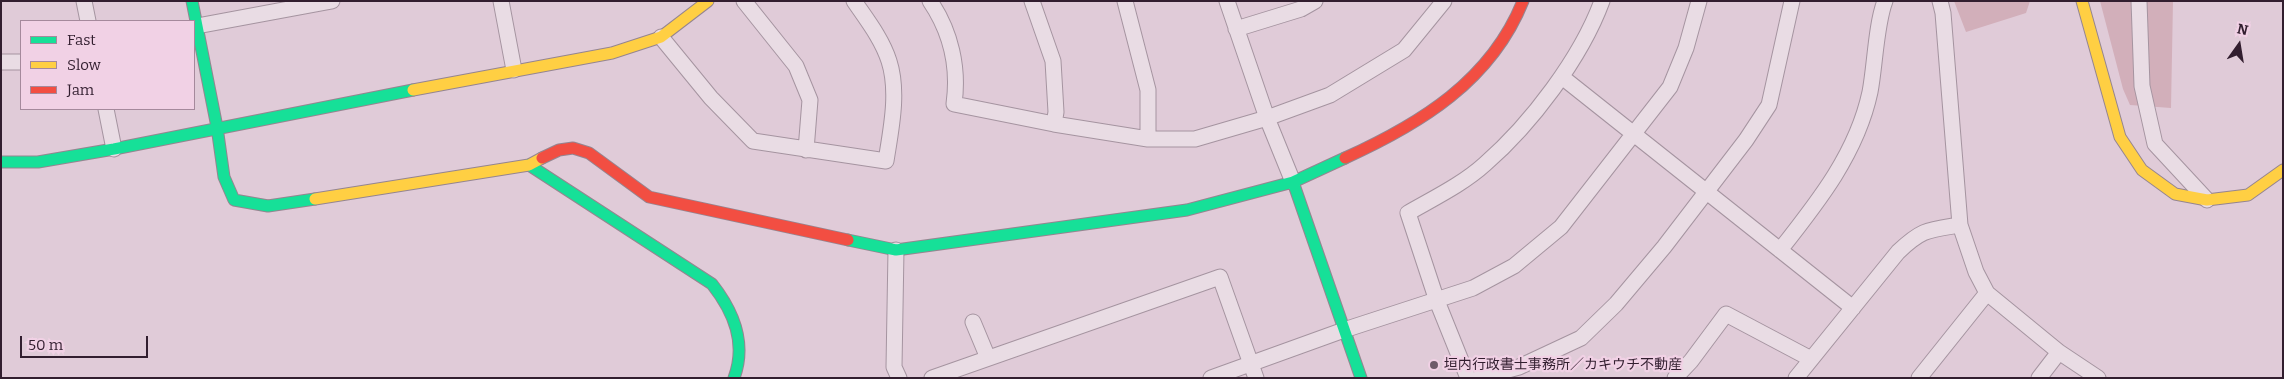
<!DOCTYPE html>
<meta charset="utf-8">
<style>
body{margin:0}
#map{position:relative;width:2284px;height:379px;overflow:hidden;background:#e0cbd8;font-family:Bitter,serif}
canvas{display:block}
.frame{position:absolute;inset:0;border:2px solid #321e2f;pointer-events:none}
.legend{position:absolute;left:20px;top:20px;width:175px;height:90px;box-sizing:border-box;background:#f1d1e5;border:1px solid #a5899c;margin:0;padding:6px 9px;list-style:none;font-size:15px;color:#321e2f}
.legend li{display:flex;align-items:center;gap:10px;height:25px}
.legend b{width:25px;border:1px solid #a5899c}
.north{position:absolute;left:2214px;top:20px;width:50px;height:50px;-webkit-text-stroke:4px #f1d1e5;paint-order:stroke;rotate:13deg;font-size:14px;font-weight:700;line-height:20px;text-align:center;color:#321e2f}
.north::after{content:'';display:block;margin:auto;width:18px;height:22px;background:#321e2f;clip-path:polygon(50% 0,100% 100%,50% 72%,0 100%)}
.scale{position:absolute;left:20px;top:336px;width:128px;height:22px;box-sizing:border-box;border:2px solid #321e2f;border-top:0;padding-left:6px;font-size:15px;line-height:18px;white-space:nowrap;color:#321e2f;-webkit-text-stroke:4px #f1d1e5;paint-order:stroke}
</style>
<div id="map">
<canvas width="2284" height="379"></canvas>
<div class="frame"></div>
<ul class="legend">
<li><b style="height:6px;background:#16e098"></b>Fast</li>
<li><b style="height:6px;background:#ffcf43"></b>Slow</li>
<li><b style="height:6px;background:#f24e42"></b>Jam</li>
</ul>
<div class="north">N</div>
<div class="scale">50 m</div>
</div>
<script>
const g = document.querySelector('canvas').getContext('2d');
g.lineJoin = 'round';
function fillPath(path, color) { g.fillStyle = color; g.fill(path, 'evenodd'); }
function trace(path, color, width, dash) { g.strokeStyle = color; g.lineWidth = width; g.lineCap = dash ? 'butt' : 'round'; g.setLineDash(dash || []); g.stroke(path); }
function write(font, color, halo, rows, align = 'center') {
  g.font = font + ' Bitter,"Noto Sans JP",serif'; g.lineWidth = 4.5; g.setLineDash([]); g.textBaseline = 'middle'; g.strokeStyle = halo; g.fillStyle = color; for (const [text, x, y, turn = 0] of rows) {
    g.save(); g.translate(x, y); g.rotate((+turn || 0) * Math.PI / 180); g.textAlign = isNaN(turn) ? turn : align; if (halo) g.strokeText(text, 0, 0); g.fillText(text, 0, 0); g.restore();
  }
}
const green = new Path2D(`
 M1954,1H2030L2026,13L1966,32Z
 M2100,1H2173L2171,108L2130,105L2123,89Z`);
const street = new Path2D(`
 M84,1L88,21
 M501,1L514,70
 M744,1L796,66L810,100L806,150
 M930,1C951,32 959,68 954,104L1054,124L1148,139H1195L1267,118L1330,95L1404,50L1444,1
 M1032,1L1053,61L1056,112L1054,124
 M1125,1L1148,90V139
 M1227,1L1267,118L1293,182
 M1940,1L1943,13L1960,225L1976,272L1987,293L2059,352L2098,378
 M2139,1L2142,86L2155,144L2207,200
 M197,26L332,1
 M1236,29L1301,9L1315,1
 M661,37L711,98L753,141L886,161C891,129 899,92 889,61C882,39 867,20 854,1
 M1,62H21
 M1562,77L1853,308
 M106,109L114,149
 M896,250L894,367L899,378
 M1780,250C1818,202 1857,153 1870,92C1875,66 1876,24 1885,1
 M973,322L988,358
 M932,378L1220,277L1256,378
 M1211,378L1344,330L1473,288L1514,266L1561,227L1670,87L1686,48L1699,1
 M1468,378L1437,301L1408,213C1434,198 1463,184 1485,164C1531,124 1581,58 1602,1
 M1479,378L1519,367L1581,338L1616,304L1664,247L1746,140L1769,105L1792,1
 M1675,378L1691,361L1726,314L1811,359
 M1796,378L1898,252C1922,229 1928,230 1960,225
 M1919,378L1987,293
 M2039,378L2059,352`);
const fast = new Path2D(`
 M192,1L217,127L224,177L234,200L268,206L315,199
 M1,162H38L114,149L413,90
 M529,165L712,284C734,312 747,343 734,378
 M1293,182L1361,378
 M848,240L896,250L1187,210L1293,182L1345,158`);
const slow = new Path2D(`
 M2082,1L2120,137L2142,170L2175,194L2207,200L2248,195L2283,170
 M413,90L612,53L661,37L708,1
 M315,199L529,165L542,158`);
const jam = new Path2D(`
 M542,158L559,150L573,148L589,153L649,197L848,240
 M1345,158C1420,124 1491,81 1523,1`);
const markers = [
 [1434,365,5,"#6f5b6a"]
];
const poiNames = [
 ["垣内行政書士事務所／カキウチ不動産",1444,365]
];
fillPath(green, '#d2afba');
trace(street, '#a594a0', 17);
trace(fast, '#958590', 13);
trace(slow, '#958590', 13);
trace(jam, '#958590', 13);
trace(street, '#e9dce4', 15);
trace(fast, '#16e098', 11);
trace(slow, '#ffcf43', 11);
trace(jam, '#f24e42', 11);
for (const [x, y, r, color] of markers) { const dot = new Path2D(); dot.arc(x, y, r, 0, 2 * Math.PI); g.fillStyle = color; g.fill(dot); trace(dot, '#f1d1e5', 2); }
write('14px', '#321e2f', '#f1d1e5', poiNames, 'left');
</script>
